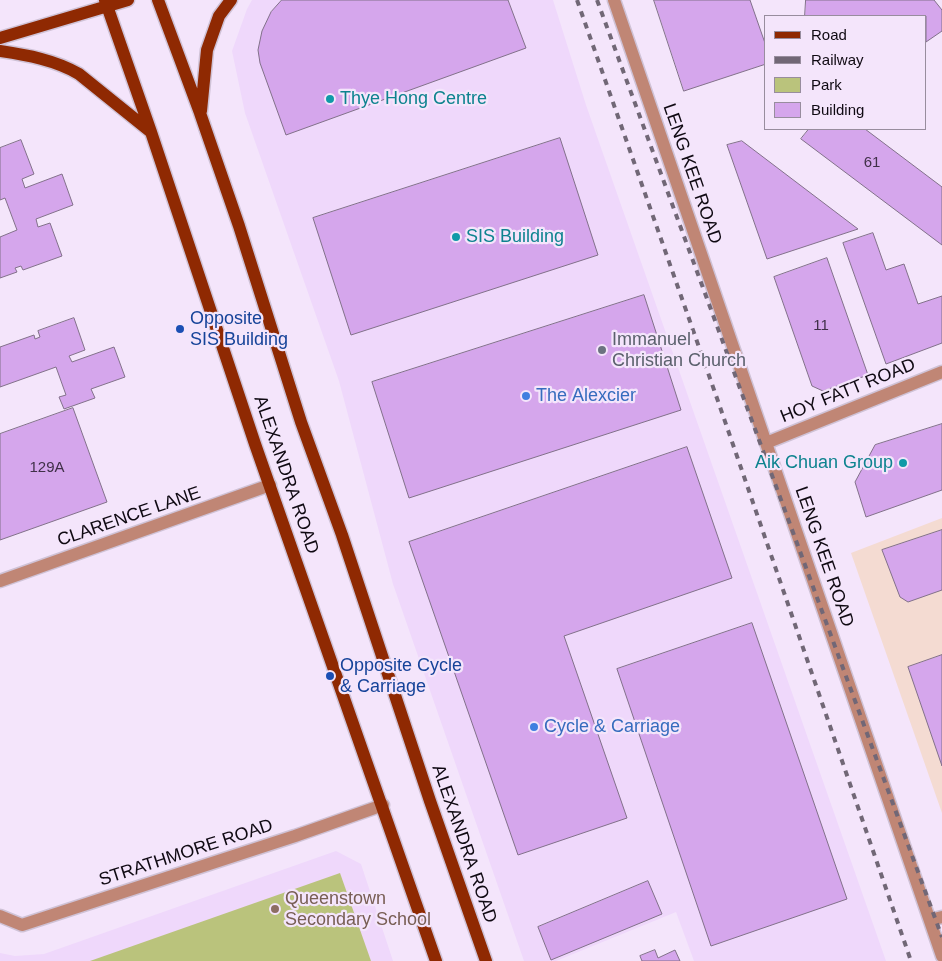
<!DOCTYPE html>
<style>
body{margin:0}
#map{position:relative;width:942px;height:961px;overflow:hidden;background:#f4e5fb;font-family:Arial,sans-serif}
canvas{display:block}
.legend{position:absolute;left:764px;top:15px;width:162px;height:115px;box-sizing:border-box;background:#f4e5fb;border:1px solid #988d9e;margin:0;padding:6px 9px;list-style:none;font-size:15px;color:#0f0912}
.legend li{display:flex;align-items:center;gap:10px;height:25px}
.legend b{width:25px;border:1px solid #988d9e}
</style>
<div id="map">
<canvas width="942" height="961"></canvas>
<ul class="legend">
<li><b style="height:6px;background:#8f2902"></b>Road</li>
<li><b style="height:6px;background:#716776"></b>Railway</li>
<li><b style="height:14px;background:#bac37c"></b>Park</li>
<li><b style="height:14px;background:#d5a6ec"></b>Building</li>
</ul>
</div>
<script>
const g = document.querySelector('canvas').getContext('2d');
g.lineJoin = 'round';
function fillPath(path, color) { g.fillStyle = color; g.fill(path, 'evenodd'); }
function trace(path, color, width, dash) { g.strokeStyle = color; g.lineWidth = width; g.lineCap = dash ? 'butt' : 'round'; g.setLineDash(dash || []); g.stroke(path); }
function write(font, color, halo, rows, align = 'center') {
  g.font = font + ' Arial,sans-serif'; g.lineWidth = 4.5; g.setLineDash([]); g.textBaseline = 'middle'; g.strokeStyle = halo; g.fillStyle = color; for (const [text, x, y, turn = 0] of rows) {
    g.save(); g.translate(x, y); g.rotate((+turn || 0) * Math.PI / 180); g.textAlign = isNaN(turn) ? turn : align; if (halo) g.strokeText(text, 0, 0); g.fillText(text, 0, 0); g.restore();
  }
}
const commercial = new Path2D(`
 M942,518V813L851,553Z`);
const built = new Path2D(`
 M252,0H553L586,105L886,961H694L676,912L556,961H524L393,584L339,381L245,113L232,51L247,9Z
 M336,851L361,864L393,961H0V953L15,956L44,954Z`);
const green = new Path2D(`
 M340,873L371,961H90Z`);
const building = new Path2D(`
 M282,0H508L526,48L286,135L260,63L258,50L262,31L271,12Z
 M654,0H750L766,46V64L684,91Z
 M806,0H934L942,10V31L926,42V16H805Z
 M809,129H865L942,187V245L801,139Z
 M560,138L598,255L351,335L313,218Z
 M21,140L34,174L22,179L25,188L62,174L73,205L36,219L38,227L50,223L62,256L23,270L21,266L15,268L17,272L0,278V237L17,230L5,198L0,200V148Z
 M742,141L858,229L767,259L727,145Z
 M873,233L886,270L904,264L918,304L942,296V343L886,364L843,243Z
 M827,258L868,375L823,391L812,386L774,277Z
 M644,295L681,410L409,498L372,382Z
 M74,318L85,350L69,356L72,362L114,347L125,377L91,389L95,398L64,409L59,397L66,395L56,367L0,387V347L34,335L35,339L40,337L38,331Z
 M73,408L107,502L0,540V434Z
 M942,424V490L866,517L855,482L875,445Z
 M687,447L732,578L564,636L627,818L518,855L409,542Z
 M942,530V590L908,602L900,597L882,550Z
 M752,623L847,899L711,946L617,669Z
 M942,655V766L908,667Z
 M648,881L662,914L551,960L538,927Z
 M655,950L658,958L675,950L680,961H642L640,956Z`);
const minor = new Path2D(`
 M614,0L942,956
 M766,443L942,372
 M0,581L270,485
 M0,916L22,925L295,836L383,805
 M930,920L942,917`);
const major = new Path2D(`
 M105,0L151,132L255,444L436,961
 M158,0L200,113L239,226L301,422L342,535L430,801L486,961
 M0,38L128,0
 M0,51C27,55 55,60 79,74L151,132
 M201,111L207,50L219,16L231,0`);
const rail = new Path2D(`
 M577,0L719,404L911,961
 M597,0L942,937`);
const markers = [
 [330,99,5,"#0f9aa8"],
 [456,237,5,"#0f9aa8"],
 [180,329,5,"#1a4fb4"],
 [602,350,5,"#6b7280"],
 [526,396,5,"#3f7fe0"],
 [903,463,5,"#0f9aa8"],
 [330,676,5,"#1a4fb4"],
 [534,727,5,"#3f7fe0"],
 [275,909,5,"#8d6e63"]
];
const numberNames = [
 ["61",872,163],
 ["11",821,326],
 ["129A",47,468]
];
const cultureNames = [
 ["Thye Hong Centre",340,99],
 ["SIS Building",466,237],
 ["Aik Chuan Group",893,463,"right"]
];
const streetNames = [
 ["LENG KEE ROAD",692,174,71],
 ["HOY FATT ROAD",848,391,-22],
 ["ALEXANDRA ROAD",286,475,71],
 ["CLARENCE LANE",129,517,-19],
 ["LENG KEE ROAD",824,557,71],
 ["ALEXANDRA ROAD",464,844,71],
 ["STRATHMORE ROAD",186,853,-18]
];
const transitNames = [
 ["Opposite",190,319],
 ["SIS Building",190,340],
 ["Opposite Cycle",340,666],
 ["& Carriage",340,687]
];
const worshipNames = [
 ["Immanuel",612,340],
 ["Christian Church",612,361]
];
const shopNames = [
 ["The Alexcier",536,396],
 ["Cycle & Carriage",544,727]
];
const educationNames = [
 ["Queenstown",285,899],
 ["Secondary School",285,920]
];
fillPath(commercial, '#f4dbd2');
fillPath(built, '#efd8fb');
fillPath(green, '#bac37c');
fillPath(building, '#d5a6ec');
trace(building, '#82718a', 1);
trace(minor, '#cfc2d6', 15);
trace(major, '#cfc2d6', 15);
trace(minor, '#c08675', 12);
trace(major, '#8f2902', 12);
trace(rail, '#716776', 4, [6, 6]);
for (const [x, y, r, color] of markers) { const dot = new Path2D(); dot.arc(x, y, r, 0, 2 * Math.PI); g.fillStyle = color; g.fill(dot); trace(dot, '#f4e5fb', 2); }
write('15px', '#403048', null, numberNames);
write('18px', '#0d838f', '#f4e5fb', cultureNames, 'left');
write('18px', '#0f0912', '#f4e5fb', streetNames);
write('18px', '#164399', '#f4e5fb', transitNames, 'left');
write('18px', '#5b616d', '#f4e5fb', worshipNames, 'left');
write('18px', '#366cbe', '#f4e5fb', shopNames, 'left');
write('18px', '#785e54', '#f4e5fb', educationNames, 'left');
</script>
